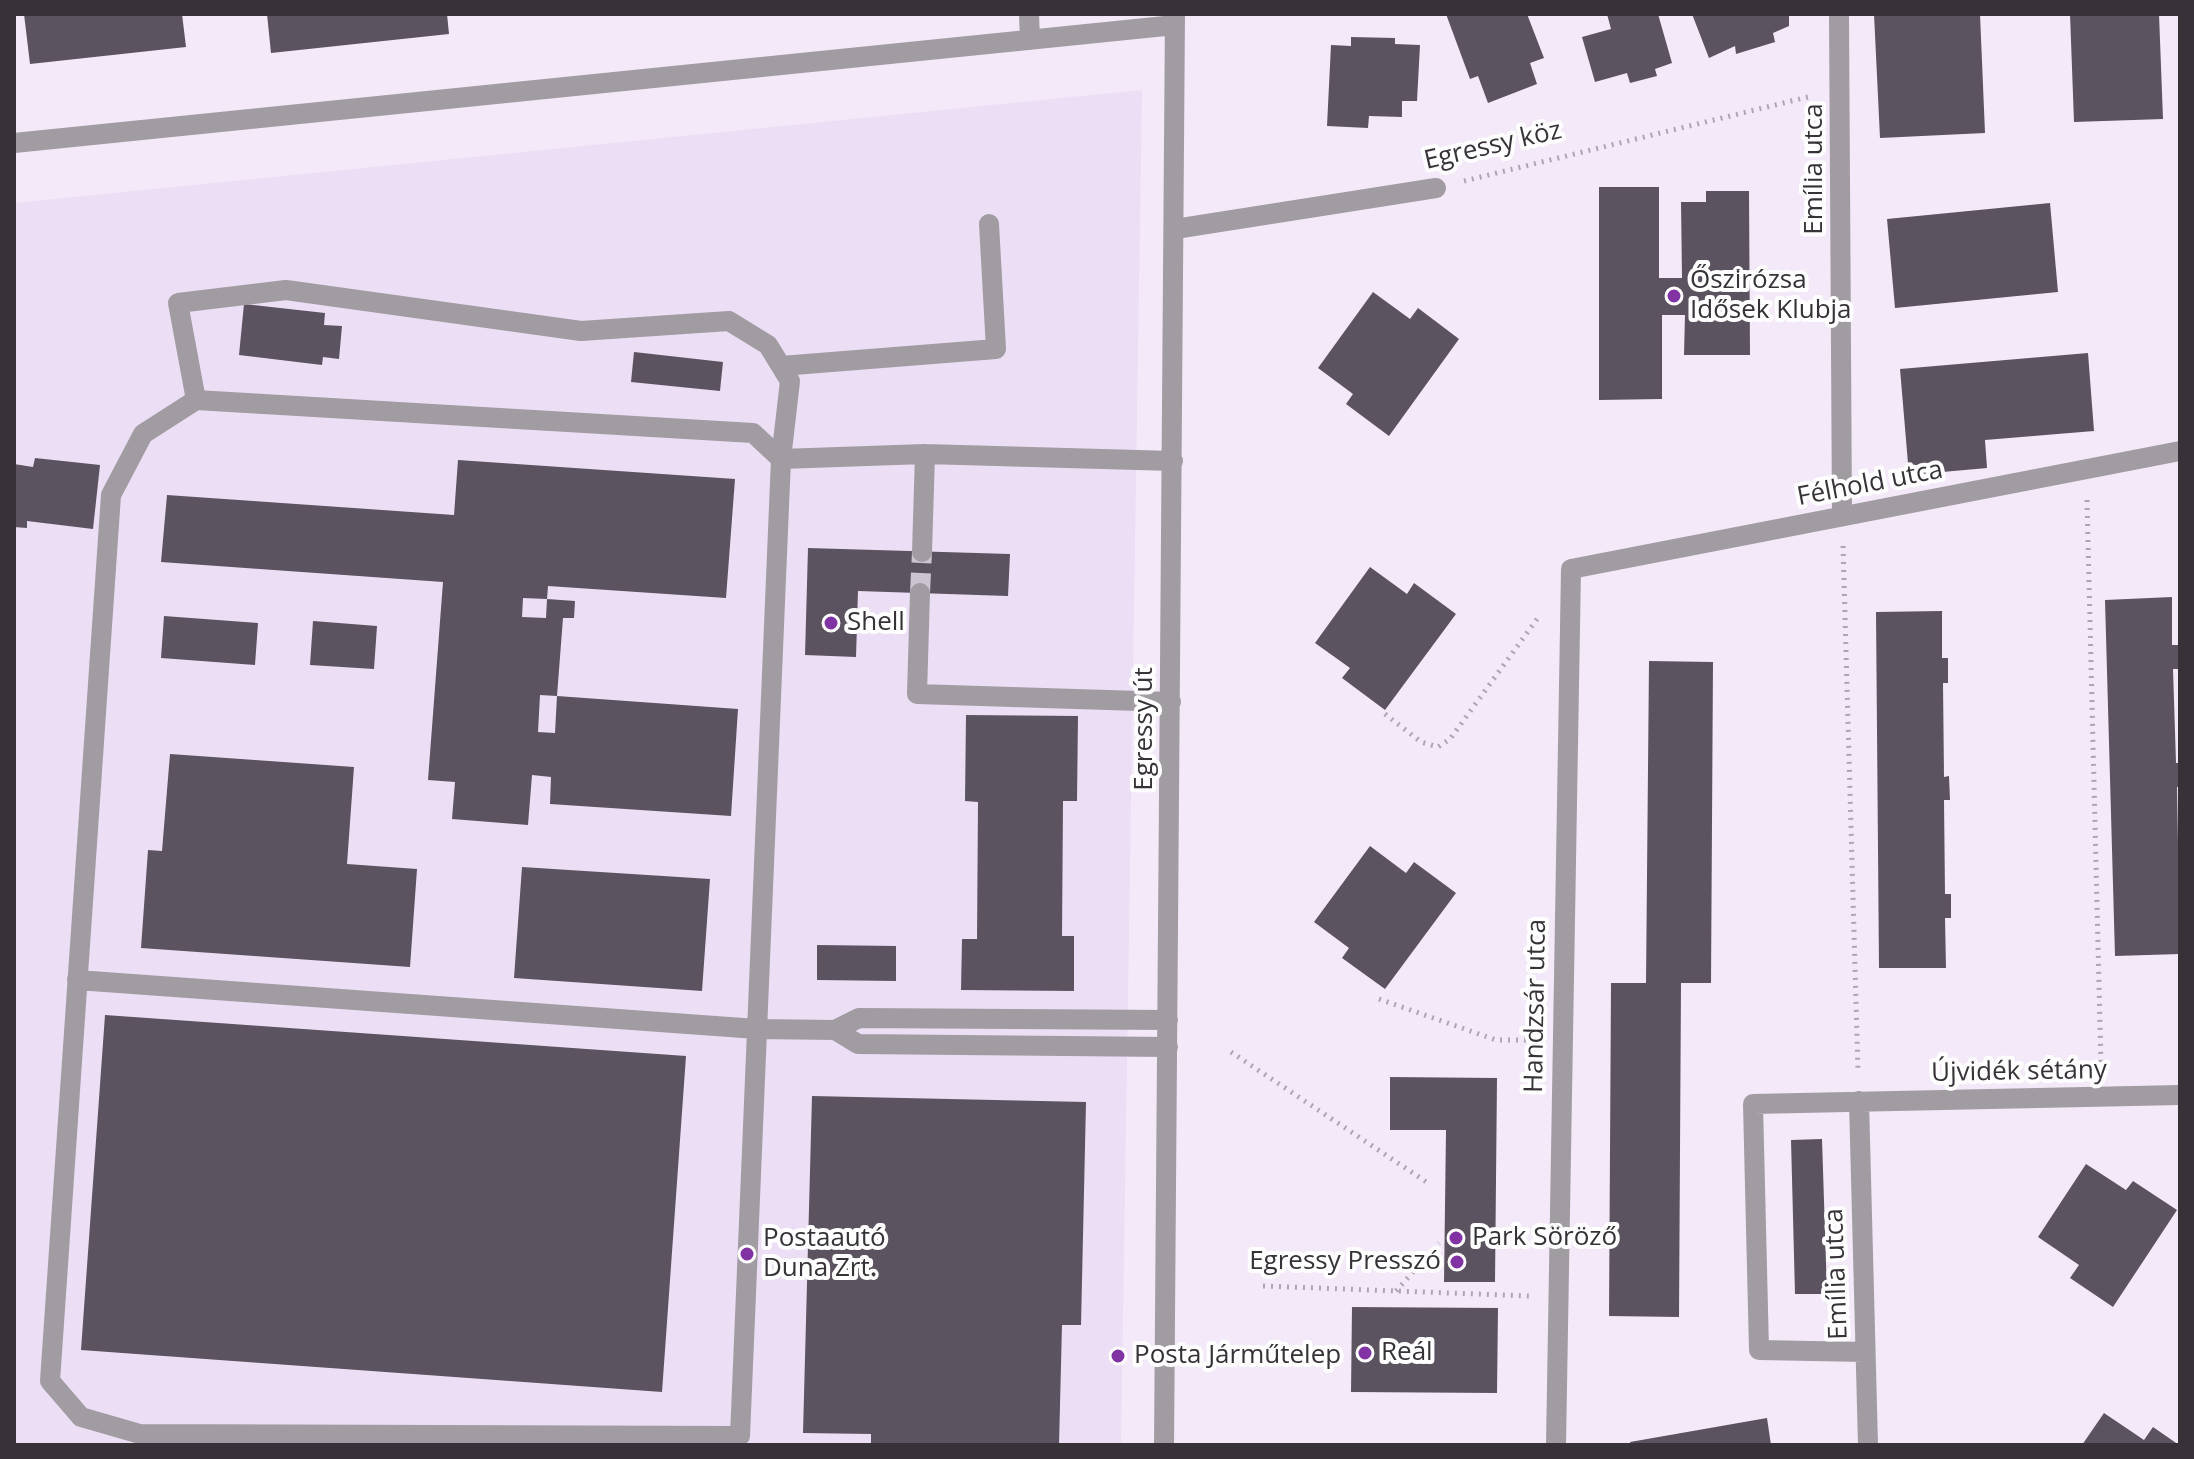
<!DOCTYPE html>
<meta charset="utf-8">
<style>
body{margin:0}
#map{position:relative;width:2194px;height:1459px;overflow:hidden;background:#f3e9f9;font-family:"Open Sans",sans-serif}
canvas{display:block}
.frame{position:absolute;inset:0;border:16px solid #363238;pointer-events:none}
</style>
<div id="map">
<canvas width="2194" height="1459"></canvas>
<div class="frame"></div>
</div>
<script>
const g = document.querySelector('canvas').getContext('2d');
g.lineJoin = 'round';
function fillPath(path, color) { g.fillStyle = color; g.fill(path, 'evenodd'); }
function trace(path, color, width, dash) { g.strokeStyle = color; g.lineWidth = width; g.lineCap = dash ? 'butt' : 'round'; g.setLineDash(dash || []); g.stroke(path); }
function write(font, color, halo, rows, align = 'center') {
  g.font = font + ' "Open Sans",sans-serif'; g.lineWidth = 8; g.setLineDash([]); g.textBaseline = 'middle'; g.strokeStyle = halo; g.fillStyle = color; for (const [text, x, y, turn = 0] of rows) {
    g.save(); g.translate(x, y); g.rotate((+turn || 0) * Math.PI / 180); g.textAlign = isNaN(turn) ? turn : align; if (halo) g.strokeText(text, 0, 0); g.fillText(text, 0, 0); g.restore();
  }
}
const built = new Path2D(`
 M1142,90L1121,1445H14V203Z`);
const building = new Path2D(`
 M24,14H182L186,47L30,64Z
 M267,14H447L449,34L271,53Z
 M1446,14H1527L1544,58L1530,63L1537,84L1488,103L1478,76L1470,79Z
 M1607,14H1658L1672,63L1655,69L1657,76L1630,83L1627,73L1595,82L1582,37L1611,29Z
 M1692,14H1789V26L1773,33L1775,42L1736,54L1735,46L1709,58Z
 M1874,14H1980L1985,133L1880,138Z
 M2070,14H2159L2163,119L2074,122Z
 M1351,37L1395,38V44L1420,45L1417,101H1402V117L1369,116L1368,128L1327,126L1331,45L1351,46Z
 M1599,187H1659V278H1682L1681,202H1706V191H1749L1750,355H1684L1685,315H1662V399L1599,400Z
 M2050,203L2058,292L1895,308L1887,219Z
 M1373,292L1410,319L1418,308L1459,339L1389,436L1346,404L1353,394L1318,368Z
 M244,304L325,313L324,325L342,326L339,359L323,357L322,365L239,355Z
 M634,352L723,362L720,391L631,382Z
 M2088,353L2094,431L1985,440L1987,468L1909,475L1900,369Z
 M35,458L100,465L93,529L27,521V528L14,527V464L33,467Z
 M458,460L735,479L726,598L548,586L547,599L523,598L522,617L546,618L547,599L575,601L574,618H563L557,696L540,695L538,732L555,733L557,696L738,709L731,816L550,804L551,777L532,775L528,825L452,819L455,782L428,780L443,582L161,562L167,495L454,515Z
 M808,548L1010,554L1008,596L858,591L856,657L805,655Z
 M1370,567L1407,594L1414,583L1456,614L1385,710L1342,678L1350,668L1315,643Z
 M2172,597V645H2178V669H2173L2176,763H2180V787H2177L2180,954L2115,956L2105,600Z
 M1942,611V658H1948V683H1943L1944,777L1949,776L1950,800H1944L1945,894H1951V918H1945L1946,968H1879L1876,612Z
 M164,616L258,623L255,665L161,658Z
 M313,621L377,626L374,669L310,665Z
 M1649,661L1713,662L1711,983H1681L1679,1317L1609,1316L1611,983H1646Z
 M966,715L1078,716L1077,801H1063L1062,936H1074V991L961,990L962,939H977L978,802L965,801Z
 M170,754L354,767L347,864L417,869L410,967L141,948L148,850L162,851Z
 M1370,846L1406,873L1414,862L1456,893L1385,989L1342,958L1349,948L1314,922Z
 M522,867L710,879L702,991L514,978Z
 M817,945L896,946V981L817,980Z
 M105,1015L686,1056L662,1392L81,1350Z
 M1390,1077L1497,1078L1495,1282H1444L1446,1130H1390Z
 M812,1096L1086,1102L1081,1325H1062L1059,1445H871V1434L803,1433Z
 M1822,1139L1827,1294H1795L1791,1140Z
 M2086,1164L2126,1190L2133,1181L2177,1210L2113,1307L2070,1278L2079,1265L2038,1237Z
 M1352,1307L1498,1308L1497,1393L1351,1392Z
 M2104,1413L2144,1440L2153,1427L2179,1445H2082Z
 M1767,1418L1771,1445H1631L1630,1442Z`);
const minorTunnel = new Path2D(`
 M920,593L922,552`);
const path = new Path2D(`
 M1464,181L1812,96
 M2087,500L2101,1066
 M1843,546L1858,1072
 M1385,714L1421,742L1438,747L1450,739L1540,615
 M1379,999L1496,1040H1535
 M1231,1052L1428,1183
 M1263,1286L1530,1296
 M1396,1291L1439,1243`);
const minor = new Path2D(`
 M1029,14L1030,40
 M1839,14L1842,516
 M14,143L1175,25
 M1175,229L1436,188
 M781,366L996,349L989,224
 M196,400L753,433L781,459L740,1436L140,1434L81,1417L50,1381L111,495L143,434Z
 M196,400L178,303L286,290L581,331L729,321L768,345L790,381L781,459L925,454L1173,461
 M922,552L925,454
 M920,593L917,694L1171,702
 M77,980L757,1029L835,1030L859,1018L1168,1020
 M835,1030L858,1044L1168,1047
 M1859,1101L1868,1445
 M1865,1352L1759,1350L1753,1104L2180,1095
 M1164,1445L1175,14
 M1556,1445L1571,569L2180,451`);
const markers = [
 [1674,296,8,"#8133a4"],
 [831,623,8,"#8133a4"],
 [1456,1238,8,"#8133a4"],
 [747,1254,8,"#8133a4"],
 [1457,1262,8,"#8133a4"],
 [1365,1353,8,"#8133a4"],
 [1118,1356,8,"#8133a4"]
];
const streetNames = [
 ["Egressy köz",1493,146,-13],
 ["Emília utca",1815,169,-90],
 ["Félhold utca",1870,484,-11],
 ["Egressy út",1145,729,-90],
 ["Handzsár utca",1536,1006,-89],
 ["Újvidék sétány",2019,1072,-1],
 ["Emília utca",1837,1274,-92]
];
const poiNames = [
 ["Őszirózsa",1690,281],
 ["Idősek Klubja",1690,311],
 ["Shell",847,623],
 ["Park Söröző",1472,1238],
 ["Postaautó",763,1239],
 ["Duna Zrt.",763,1269],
 ["Egressy Presszó",1441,1262,"right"],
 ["Reál",1381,1353],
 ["Posta Járműtelep",1134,1356]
];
fillPath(built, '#ecdef5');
fillPath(building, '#5c5360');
trace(minorTunnel, '#cdc4d2', 20, [20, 10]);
trace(path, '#ada6b2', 5, [2, 6]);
trace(minor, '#a09ca2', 20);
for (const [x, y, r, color] of markers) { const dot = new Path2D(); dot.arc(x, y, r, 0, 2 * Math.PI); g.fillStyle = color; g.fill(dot); trace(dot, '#fff', 3); }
write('26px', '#363238', '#fff', streetNames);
write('26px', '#363238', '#fff', poiNames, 'left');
</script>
